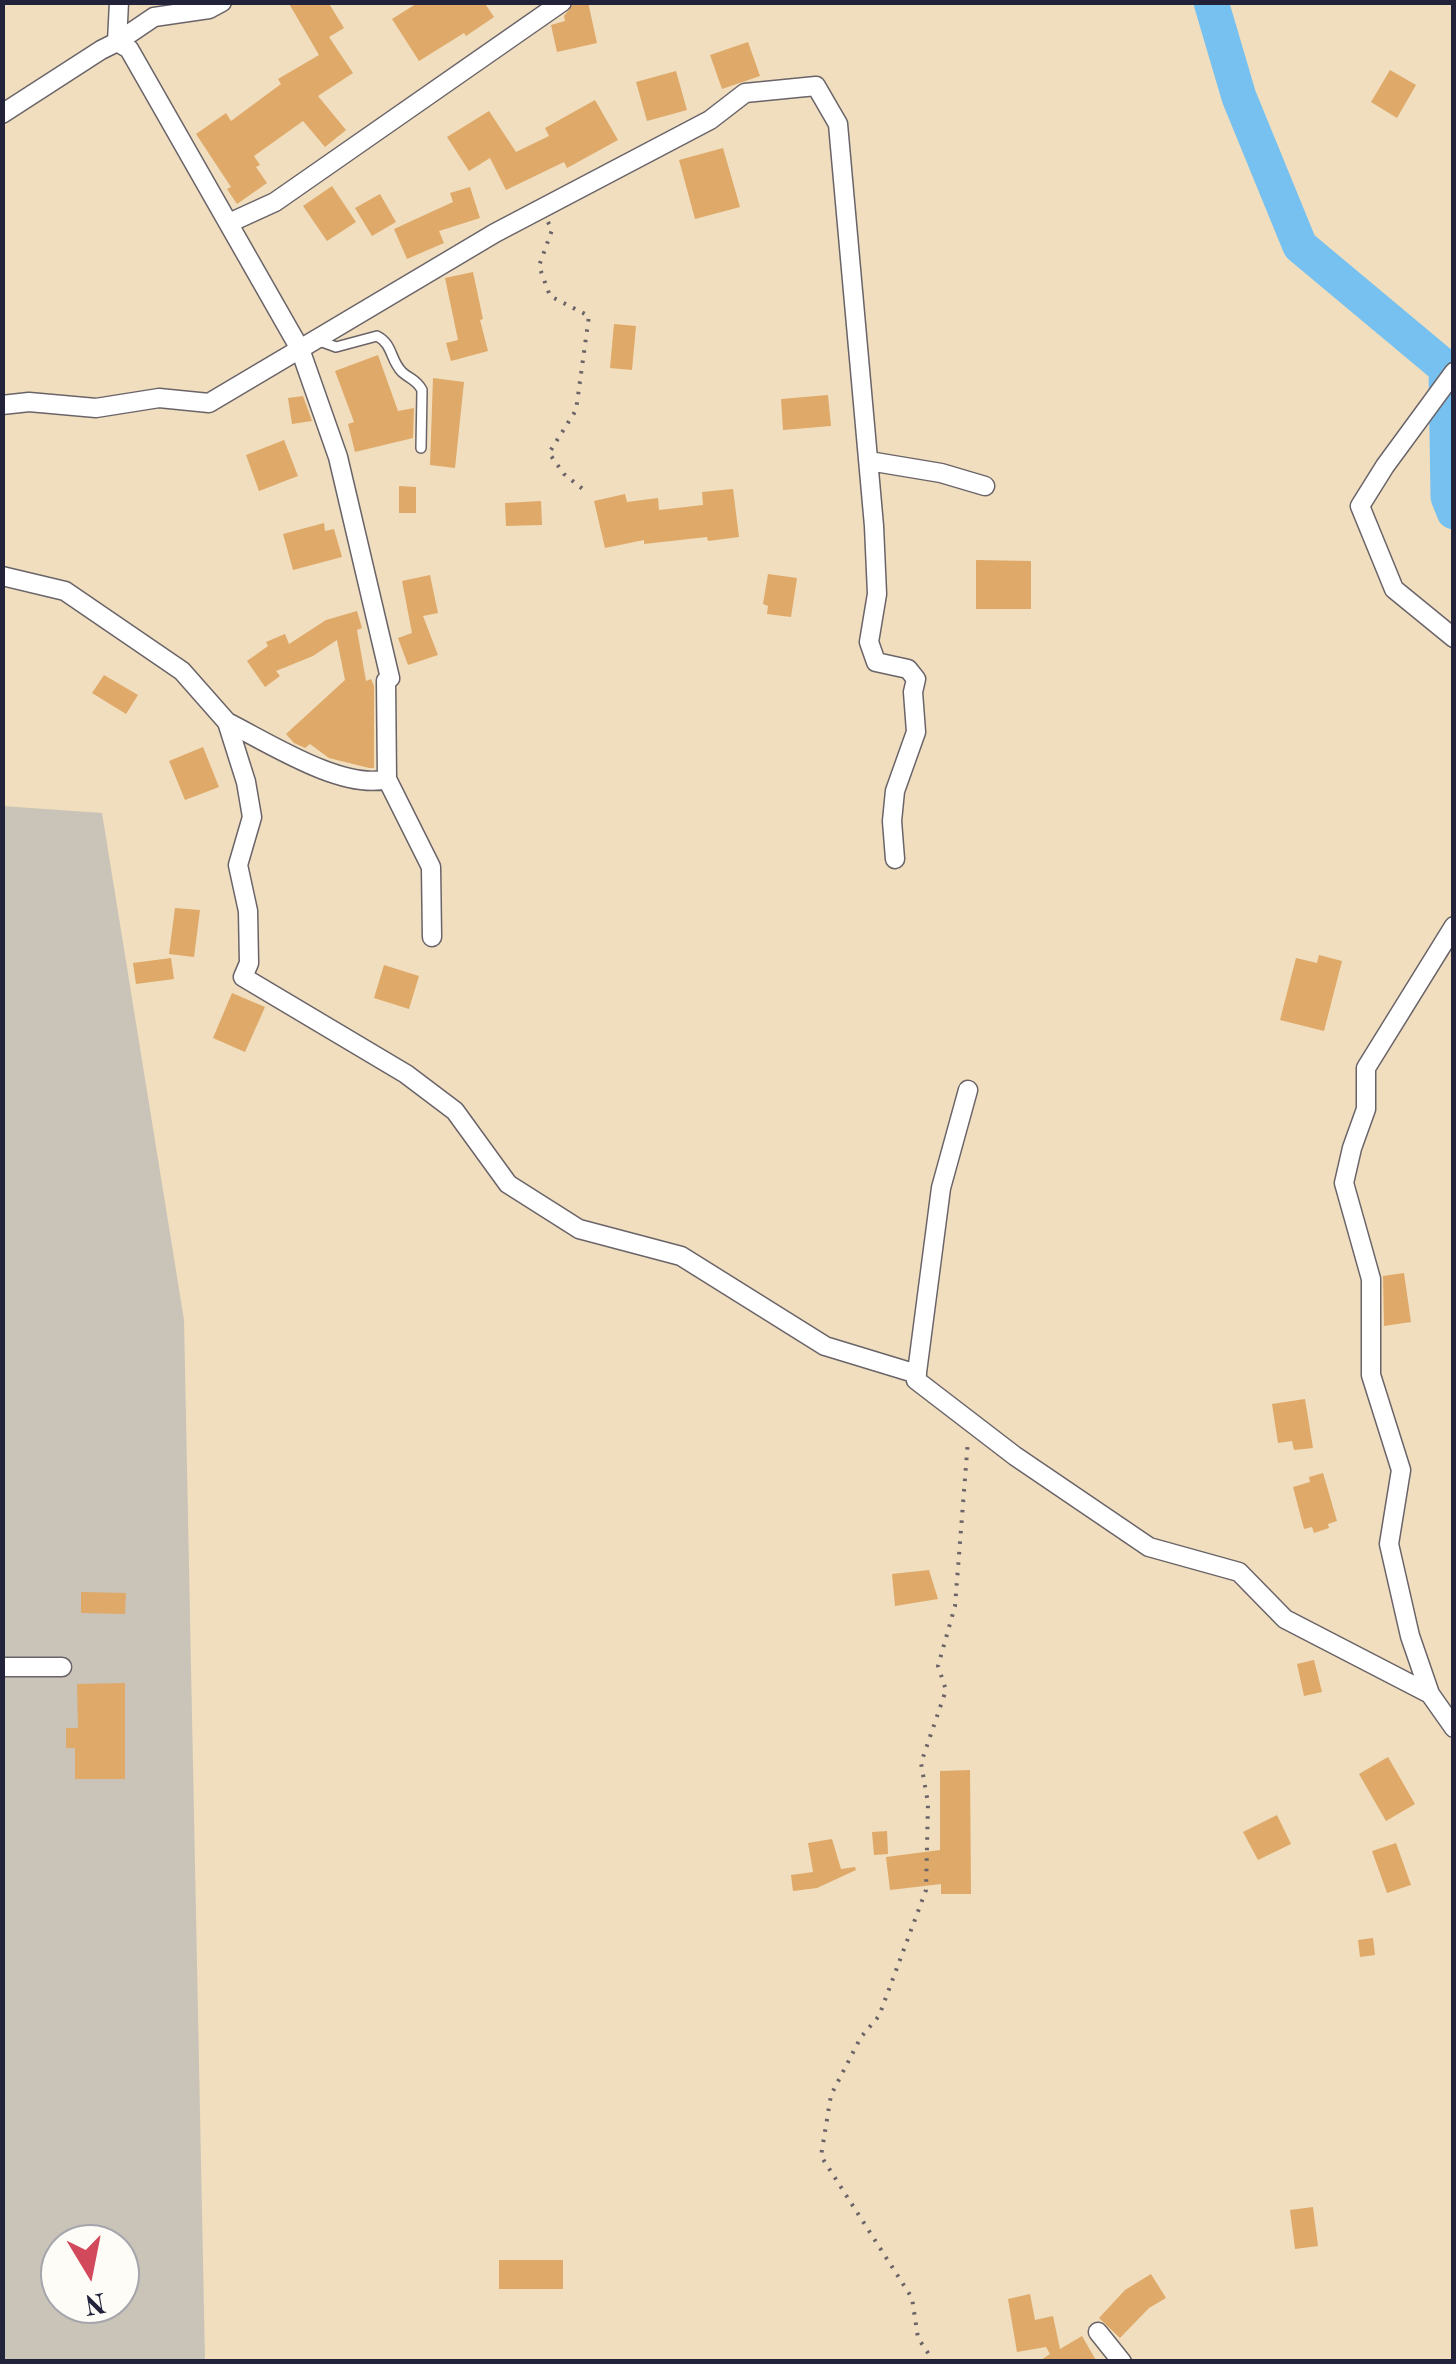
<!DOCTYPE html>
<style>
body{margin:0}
#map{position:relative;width:1456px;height:2364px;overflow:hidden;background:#f0debe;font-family:"Old Standard TT",serif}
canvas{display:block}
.frame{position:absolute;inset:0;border:5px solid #22223b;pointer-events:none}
.north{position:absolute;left:40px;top:2224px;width:100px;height:100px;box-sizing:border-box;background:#fdfcf7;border:2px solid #a5a5ac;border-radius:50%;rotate:170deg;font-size:28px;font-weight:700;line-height:40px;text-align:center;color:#22223b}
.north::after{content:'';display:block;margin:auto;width:35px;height:45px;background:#d1495b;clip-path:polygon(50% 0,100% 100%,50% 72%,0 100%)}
</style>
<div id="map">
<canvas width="1456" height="2364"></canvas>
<div class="frame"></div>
<div class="north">N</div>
</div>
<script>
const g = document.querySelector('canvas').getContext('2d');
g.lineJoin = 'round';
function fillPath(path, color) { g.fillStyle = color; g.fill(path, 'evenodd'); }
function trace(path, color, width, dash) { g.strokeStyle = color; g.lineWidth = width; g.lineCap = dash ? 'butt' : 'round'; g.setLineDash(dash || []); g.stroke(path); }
const industrial = new Path2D(`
 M2,806L102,813L184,1320L205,2361H3ZM60,2244H120V2304H60Z`);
const river = new Path2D(`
 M1211,2L1239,97L1300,246L1446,368L1448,497L1454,512`);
const building = new Path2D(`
 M288,2H328L344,28L329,37L353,73L318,96L346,130L325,147L303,121L254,156L260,165L256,167L267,183L237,204L227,189L231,187L196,134L226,113L231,121L281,84L278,79L319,55Z
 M419,2H484L494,17L466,36L464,33L419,61L392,19Z
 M588,2L597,43L557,52L551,25L565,21L564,16L574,3Z
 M748,42L760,76L722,89L710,55Z
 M1390,70L1416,85L1397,118L1371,102Z
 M676,71L687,110L647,121L636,82Z
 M595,100L618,140L567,168L564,162L506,190L490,158L469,171L447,137L489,111L516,152L549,136L545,128Z
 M723,148L740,207L695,219L679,160Z
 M332,186L356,222L327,241L303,206Z
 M470,187L480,218L439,231L444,243L407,259L394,229L453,202L450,193Z
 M380,194L396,222L372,236L355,208Z
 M473,272L483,319L480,320L488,351L451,361L446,343L458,340L445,278Z
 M614,324L636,326L632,370L610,368Z
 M378,355L398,411L414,408L413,438L355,452L348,424L354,422L335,371Z
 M433,378L464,382L455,468L430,465Z
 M828,395L831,426L783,430L781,399Z
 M303,396L312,421L292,424L288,398Z
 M284,440L298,476L259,491L246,455Z
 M399,486L416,487V513H399Z
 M733,489L739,537L708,541L707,537L644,544V540L605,548L594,501L625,494L627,502L658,498L659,510L703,505L702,492Z
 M541,501L542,525L506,526L505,503Z
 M324,523L325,531L334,529L342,557L293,570L283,534Z
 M976,560L1031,561V609H976Z
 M768,574L797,578L791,617L767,614L768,606L763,604Z
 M430,575L438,613L423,616L438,655L408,665L398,638L412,633L402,581Z
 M357,611L362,628L357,630L366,681L371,679L374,686V768H369L329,758L310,744L305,748L294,743L286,734L345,680L337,640L313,656L276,671L280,676L265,687L247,661L268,646L266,642L285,634L289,644L326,620Z
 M104,675L138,695L126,714L92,693Z
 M203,747L219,787L185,800L169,761Z
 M175,908L200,910L194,957L169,954Z
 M1319,955L1342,961L1324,1031L1280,1020L1296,958L1317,963Z
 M171,958L174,979L136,984L133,963Z
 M384,965L419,976L409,1009L374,998Z
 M232,993L265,1007L245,1052L213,1038Z
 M1404,1273L1411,1322L1384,1326L1383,1276Z
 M1305,1399L1313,1448L1294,1450L1292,1441L1278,1443L1272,1404Z
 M1323,1473L1337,1521L1328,1524L1329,1528L1314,1533L1312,1527L1304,1529L1293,1487L1310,1482L1309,1477Z
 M929,1570L938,1599L895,1606L892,1574Z
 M81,1592L126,1593L125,1614L81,1613Z
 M1314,1660L1322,1692L1304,1696L1297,1664Z
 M125,1683V1779H75V1748H66V1728H78L77,1684Z
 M1388,1757L1415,1804L1386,1821L1359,1774Z
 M970,1770L971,1894H941V1884L890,1890L886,1857L940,1850V1771Z
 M1277,1815L1291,1844L1258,1860L1243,1832Z
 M887,1831L888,1854L874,1855L872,1832Z
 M832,1839L841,1869L855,1867L856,1870L817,1888L793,1891L791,1875L813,1872L808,1843Z
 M1396,1843L1411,1885L1387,1893L1372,1851Z
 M1373,1938L1375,1955L1360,1957L1358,1940Z
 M1313,2207L1318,2246L1295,2249L1290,2210Z
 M499,2260H563V2289H499Z
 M1151,2274L1166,2298L1149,2308L1120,2338L1099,2318L1125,2290Z
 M1030,2294L1035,2320L1053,2316L1060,2349L1082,2336L1097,2362H1038L1050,2354L1046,2347L1017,2352L1008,2299Z`);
const path = new Path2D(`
 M548,222L552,230L539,266L550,296L589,316L576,410L549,453L564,474L584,490
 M934,2362L918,2338L912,2298L821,2156L831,2095L861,2037L879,2016L926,1890L928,1803L921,1763L946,1690L938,1666L955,1606L968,1440`);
const service = new Path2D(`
 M317,340L336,347L377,336C393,344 390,360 402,372C411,380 416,379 422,390L421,448`);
const minor = new Path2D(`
 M119,2L117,42L154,17L209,9L222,2
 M2,114L101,50L117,42L129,49L300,349L495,233L710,120L745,93L816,86L838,124L874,526L877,594L869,642L876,662L908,669L916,679L913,692L916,732L895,791L892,821L895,859
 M229,223L275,202L562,2
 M1454,372L1385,466L1360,506L1394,589L1454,638
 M2,405L29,402L96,408L159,398L209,403L300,349L338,457L390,678L386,681L387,779L431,867L432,937
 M869,461L941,473L985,486
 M2,576L65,591L182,671L227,722L246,782L252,817L238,865L248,911L249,963L243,977L406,1074L455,1111L508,1184L579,1229L681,1256L825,1346L917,1374
 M227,722C267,742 343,791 387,779
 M1454,926L1366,1068V1109L1352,1148L1344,1183L1371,1279V1375L1401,1470L1389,1544L1410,1636L1430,1694L1454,1728
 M968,1090L941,1188L916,1380L1015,1456L1149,1547L1239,1572L1285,1619L1430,1694
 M2,1667H62
 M1098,2332L1122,2362`);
fillPath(industrial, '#c9c3b8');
trace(river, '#76c1ef', 35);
fillPath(building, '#dfa969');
trace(service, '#6a6469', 12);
trace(minor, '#6a6469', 21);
trace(path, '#6a6469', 4, [2.5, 8]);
trace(service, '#fff', 9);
trace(minor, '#fff', 18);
</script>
